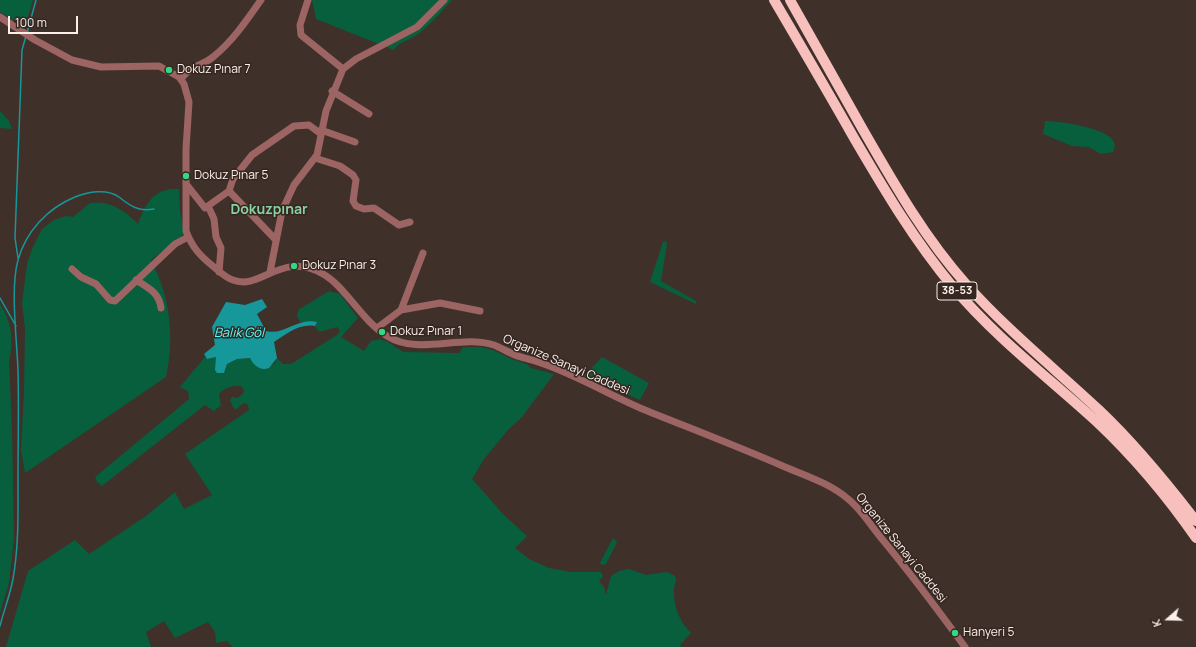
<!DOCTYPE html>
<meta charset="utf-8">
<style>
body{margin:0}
#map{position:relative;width:1196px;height:647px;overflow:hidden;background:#3f302a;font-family:Manrope,sans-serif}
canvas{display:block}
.north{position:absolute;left:1148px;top:599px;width:40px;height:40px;-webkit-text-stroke:3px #352620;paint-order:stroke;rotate:250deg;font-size:11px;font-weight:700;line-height:16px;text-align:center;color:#faefeb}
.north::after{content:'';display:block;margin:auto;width:14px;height:18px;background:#faefeb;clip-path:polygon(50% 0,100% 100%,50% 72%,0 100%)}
.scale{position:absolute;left:8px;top:16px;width:70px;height:18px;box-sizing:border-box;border:2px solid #faefeb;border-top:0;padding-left:5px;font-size:12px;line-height:14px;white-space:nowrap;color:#faefeb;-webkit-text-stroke:3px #352620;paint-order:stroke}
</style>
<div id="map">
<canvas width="1196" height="647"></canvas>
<div class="north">K</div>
<div class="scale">100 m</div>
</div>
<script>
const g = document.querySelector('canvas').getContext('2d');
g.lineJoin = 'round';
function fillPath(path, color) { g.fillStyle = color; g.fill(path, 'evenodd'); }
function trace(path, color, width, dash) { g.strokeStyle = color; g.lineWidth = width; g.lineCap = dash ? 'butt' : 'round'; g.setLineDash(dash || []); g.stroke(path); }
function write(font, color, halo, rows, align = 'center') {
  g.font = font + ' Manrope,sans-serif'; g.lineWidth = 3; g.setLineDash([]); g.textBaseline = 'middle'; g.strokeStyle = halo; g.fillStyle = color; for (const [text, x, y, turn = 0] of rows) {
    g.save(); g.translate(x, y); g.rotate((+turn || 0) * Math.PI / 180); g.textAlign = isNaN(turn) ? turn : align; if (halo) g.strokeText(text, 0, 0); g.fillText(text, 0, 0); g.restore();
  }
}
const green = new Path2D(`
 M0,0H33L25,27L0,12Z
 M312,0H452C440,13 429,27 415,36C408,41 397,43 394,50L316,19Z
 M0,111L9,121L12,129L0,128Z
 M1045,121C1057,121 1128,129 1113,152L1101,154L1089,147L1072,146L1043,134Z
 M172,189H179L180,210L184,234L151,260C170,297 175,336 166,377L25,473L21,450L24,393L25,328L22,303L27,264L32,249L42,229L54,220L66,216L73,217L90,203C110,200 124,210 138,224C144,207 152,191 172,189Z
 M666,241L667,244L661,281L696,301V304L650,282L663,242Z
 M329,291L340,294L358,318L341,337L364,351L371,341L380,339L388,342L403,352L459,353L463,347H481L493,350L514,360L527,364L531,368L554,374L522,417L509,429L484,459L472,479L504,515L527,536L515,548L529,559L549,568L571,572H601L603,576L599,581L604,587L606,595L611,576L619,571L629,569L646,575L667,572L675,576C677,581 675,583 674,588C673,606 679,621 691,633L680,645L681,647H233L227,641L216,643L215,632L208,622L175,638L164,621L146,632L151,647H6L28,571L75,540L89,554L146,516L175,492L184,509L212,495L185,454L249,410L248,405L244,403L235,410L230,401L232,397L237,398L243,394L244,390L241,386C232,385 225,388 219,394L221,405L214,411L205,405L102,486L97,482L95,477L189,399L188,391L180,387L205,357L207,359L216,357L222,374L225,372L227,364L237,359L250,358L257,367L264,369L275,363L277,358L283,364H291L337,335L340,331L337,327L319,332L315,326L317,322H300L297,316L298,310Z
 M0,304C12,322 14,341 9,361L12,429L14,538L9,583L0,613Z
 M602,357L649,383L640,400L584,376Z
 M613,538L617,542L606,564L602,565L600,563Z`);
const water = new Path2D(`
 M262,299L267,307L257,314L266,331C284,336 297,317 317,322L315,326C300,323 286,334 274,342L277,358L269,368C260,371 254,366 250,358L237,359L227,364L224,373H217L215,370L216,357L207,359L204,354L215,345L212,327L226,302L245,305Z`);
const stream = new Path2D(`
 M27,33L36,0
 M18,258L15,238L22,50L26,36
 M0,298L16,326
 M0,626C4,610 10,595 13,579C19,545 18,511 18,477C18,442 19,406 18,371C17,339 10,289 18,260C26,231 48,208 75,197C87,192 107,188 119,197C130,206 139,212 154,209`);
const minor = new Path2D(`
 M308,0L300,25L301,35L343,69
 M0,17L35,40L72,60L101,67L159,66L179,77L184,84L189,102L186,149V231C192,247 200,256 214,267C220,272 226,278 233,280C261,291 281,250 323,274C345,286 362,321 387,336C419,356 460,334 494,345C501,348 508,352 515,355C522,358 530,359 538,362C575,374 609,395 645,410C692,429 739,447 785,467C807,476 831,484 848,499C861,509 871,526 882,539C911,574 938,610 965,647
 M181,79C192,64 201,67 213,57C232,42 247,20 261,0
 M332,91L369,114
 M321,130L355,142
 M315,158L340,166L353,175L356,180L353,201L356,206L364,209L374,208L399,225L410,222
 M186,184L205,208L229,191L233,179L252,155L294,126L309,125L321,134
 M229,191L275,239
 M208,206L214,219L216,237L221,248L219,272
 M72,269L81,277L96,284L110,300L115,301L175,244L188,237
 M270,272L282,211L294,185L317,155L326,111L343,69L356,59L417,27L444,0
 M136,280C149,288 159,293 161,308
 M401,310L423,253
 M377,328L401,310L440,303L480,311`);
const highway = new Path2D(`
 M774,0C801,46 828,92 854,138C885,191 914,240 953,287C996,338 1049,378 1097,422C1134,457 1167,496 1196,538
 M790,0C814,43 838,85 862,128C893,182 924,237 966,284C1007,330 1054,368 1099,410C1135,444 1166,482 1196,521`);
const markers = [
 [169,70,4,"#32d882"],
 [186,176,4,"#32d882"],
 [294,266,4,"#32d882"],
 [382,332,4,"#32d882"],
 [955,633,4,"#32d882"]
];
const shields = [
 [957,291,40]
];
const shieldNames = [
 ["38-53",957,291]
];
const poiNames = [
 ["Dokuz Pınar 7",177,70],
 ["Dokuz Pınar 5",194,176],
 ["Dokuz Pınar 3",302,266],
 ["Dokuz Pınar 1",390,332],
 ["Hanyeri 5",963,633]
];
const streetNames = [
 ["Organize Sanayi Caddesi",566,365,23],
 ["Organize Sanayi Caddesi",901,548,51]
];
const waterNames = [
 ["Balık Göl",239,333]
];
const quarterNames = [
 ["Dokuzpınar",269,210]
];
fillPath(green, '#085f3e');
fillPath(water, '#16989a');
trace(stream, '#16989a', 1.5);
trace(minor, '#9c6462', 7);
trace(highway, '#f8c0bd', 10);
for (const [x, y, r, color] of markers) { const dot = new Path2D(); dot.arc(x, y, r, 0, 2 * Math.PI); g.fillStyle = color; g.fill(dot); trace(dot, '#352620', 1.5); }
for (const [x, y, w] of shields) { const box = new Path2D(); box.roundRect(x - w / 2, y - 9, w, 18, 3); g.fillStyle = '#352620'; g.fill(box); trace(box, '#faefeb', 1); }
write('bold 11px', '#faefeb', null, shieldNames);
write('12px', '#faefeb', '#352620', poiNames, 'left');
write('12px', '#faefeb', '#352620', streetNames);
write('italic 13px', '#5bfbfd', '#352620', waterNames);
write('bold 14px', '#88d1a2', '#352620', quarterNames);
</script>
